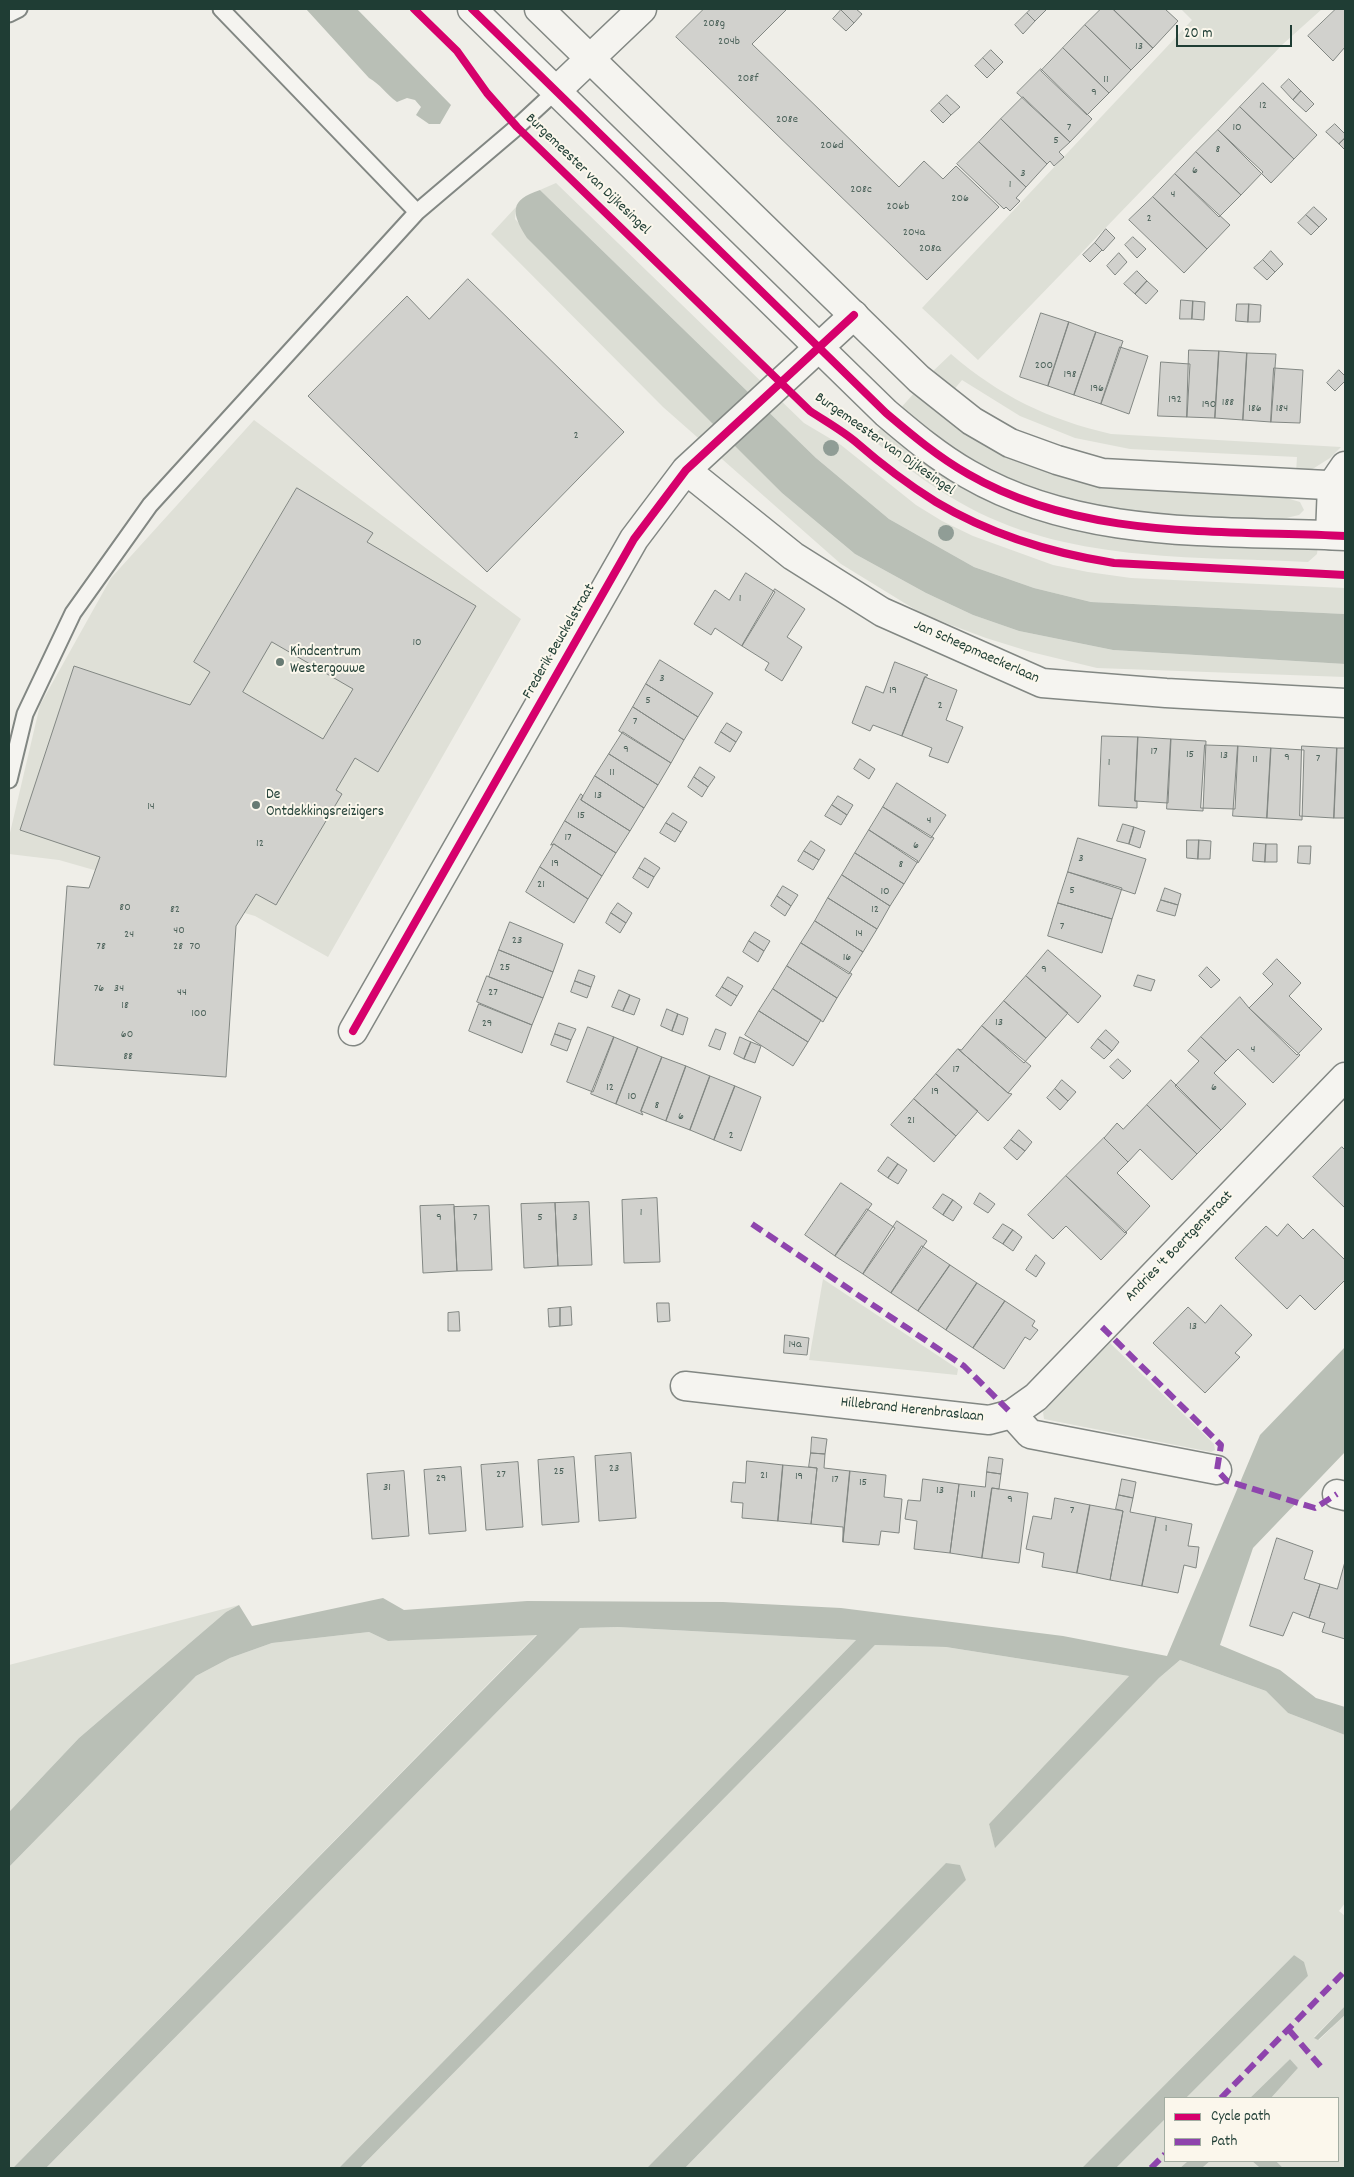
<!DOCTYPE html>
<style>
body{margin:0}
#map{position:relative;width:1354px;height:2177px;overflow:hidden;background:#efeee8;font-family:Dekko,sans-serif}
canvas{display:block}
.frame{position:absolute;inset:0;border:10px solid #1f3d34;pointer-events:none}
.legend{position:absolute;left:1164px;top:2097px;width:175px;height:65px;box-sizing:border-box;background:#fbf7ec;border:1px solid #a3ada2;margin:0;padding:6px 9px;list-style:none;font-size:15px;color:#1f3d34}
.legend li{display:flex;align-items:center;gap:10px;height:25px}
.legend b{width:25px;border:1px solid #a3ada2}
.scale{position:absolute;left:1176px;top:25px;width:116px;height:22px;box-sizing:border-box;border:2px solid #1f3d34;border-top:0;padding-left:6px;font-size:15px;line-height:18px;white-space:nowrap;color:#1f3d34;-webkit-text-stroke:4px #fbf7ec;paint-order:stroke}
</style>
<div id="map">
<canvas width="1354" height="2177"></canvas>
<div class="frame"></div>
<ul class="legend">
<li><b style="height:6px;background:#d6006c"></b>Cycle path</li>
<li><b style="height:6px;background:#8e44ad"></b>Path</li>
</ul>
<div class="scale">20 m</div>
</div>
<script>
const g = document.querySelector('canvas').getContext('2d');
g.lineJoin = 'round';
function fillPath(path, color) { g.fillStyle = color; g.fill(path, 'evenodd'); }
function trace(path, color, width, dash) { g.strokeStyle = color; g.lineWidth = width; g.lineCap = dash ? 'butt' : 'round'; g.setLineDash(dash || []); g.stroke(path); }
function write(font, color, halo, rows, align = 'center') {
  g.font = font + ' Dekko,sans-serif'; g.lineWidth = 4; g.setLineDash([]); g.textBaseline = 'middle'; g.strokeStyle = halo; g.fillStyle = color; for (const [text, x, y, turn = 0] of rows) {
    g.save(); g.translate(x, y); g.rotate((+turn || 0) * Math.PI / 180); g.textAlign = isNaN(turn) ? turn : align; if (halo) g.strokeText(text, 0, 0); g.fillText(text, 0, 0); g.restore();
  }
}
const built = new Path2D(`
 M254,420L521,619L328,957L255,916L59,860L9,854V837L40,705L111,578Z`);
const green = new Path2D(`
 M1181,9H1322L1283,44L978,360L922,308L1192,20Z
 M556,183L804,423L841,445L916,505L942,521L973,536L1053,565L1088,572L1131,578L1345,588V614L1091,602L1034,588L974,567L889,519L816,458L540,190Z
 M516,207L515,219L782,493L855,554L926,593L973,615L1019,631L1113,650L1345,664V677L1097,668L1031,652L986,638L924,615L841,564L663,407L491,234Z
 M951,354C1000,396 1047,419 1111,434L1341,447L1330,458L1311,470L1310,474L1296,473L1297,457L1130,449L1075,438L1020,416L962,380L952,392L930,374Z
 M916,391L978,438L1276,495L1300,502L1304,510L1299,515L1274,521L1134,514L1061,501L981,470L898,411Z
 M882,427L968,487L1318,545L1317,554L1308,562C1191,556 1064,563 959,502C927,484 899,462 871,438Z
 M823,1279L958,1369L957,1375L809,1360Z
 M1110,1343L1214,1444L1215,1450L1211,1452L1044,1419L1043,1412Z
 M239,1605L226,1612L79,1738L9,1812V1665Z
 M618,1627L856,1640L339,2168H46L580,1628Z
 M369,1632L388,1641L537,1634L13,2168H9V1867L196,1676L230,1658L272,1643Z
 M875,1645L946,1647L1129,1676L989,1824L995,1847L1159,1678L1180,1660L1266,1691L1288,1713L1345,1735V1903L1339,1911L1345,1916V2006L1314,2037L1319,2040L1345,2015V2168H1283L1276,2161H1338V2098H1271L1298,2068L1290,2059L1250,2098H1186L1308,1976L1294,1955L1082,2168H685L966,1880L947,1863L647,2168H360Z
 M1165,2119V2161H1188L1180,2168H1116Z
 M1210,2161H1252L1260,2168H1202Z`);
const water = new Path2D(`
 M306,9H357L451,105L440,124H429L416,115L421,107L415,100L407,98L397,102C386,94 380,84 369,78Z
 M540,190L816,458L889,519L974,567L1034,588L1091,602L1345,614V664L1113,650L1019,631L973,615L926,593L855,554L782,493L527,238C511,213 509,200 540,190Z
 M1345,1347V1452L1253,1548L1220,1645L1280,1670L1316,1698L1345,1707V1735L1288,1713L1266,1691L1180,1660L1159,1678L995,1848L989,1824L1129,1676L946,1647L875,1645L360,2168H339L856,1640L618,1627L580,1628L46,2168H13L537,1635L388,1641L369,1632L272,1643L230,1658L196,1676L9,1867V1812L79,1738L226,1612L239,1605L252,1626L383,1598L404,1610L527,1601L723,1602L841,1608L1063,1636L1167,1656L1260,1435Z
 M946,1863L960,1865L966,1880L685,2168H647Z
 M1294,1955L1304,1962L1308,1976L1186,2098H1165V2119L1116,2168H1082Z
 M1345,2006V2015L1318,2040L1314,2038Z
 M1290,2059L1298,2068L1271,2098H1250Z
 M1188,2161H1210L1202,2168H1180Z
 M1252,2161H1276L1283,2168H1260Z`);
const building = new Path2D(`
 M704,9H787L752,44L899,187L924,161L943,179L956,166L999,207L927,280L676,37Z
 M843,9H856L862,14L854,23L841,10Z
 M1031,9H1047L1035,21L1027,13Z
 M1101,9H1113L1153,48L1131,70L1085,25Z
 M1113,9H1165L1178,21L1153,48Z
 M1336,9H1345V47L1333,61L1308,36Z
 M841,10L854,23L846,31L833,19Z
 M1027,13L1035,21L1023,34L1015,25Z
 M1085,25L1131,70L1109,93L1063,48Z
 M1063,48L1109,93L1087,115L1041,71Z
 M991,50L1003,62L995,70L983,58Z
 M983,58L995,70L987,78L975,66Z
 M1041,69L1092,119L1070,142L1017,93Z
 M1289,79L1301,91L1293,100L1281,87Z
 M1263,83L1317,135L1294,159L1240,107Z
 M1301,91L1314,104L1306,112L1293,100Z
 M947,95L960,107L951,115L939,103Z
 M1023,97L1070,142L1059,152L1064,157L1054,166L1050,161L1047,164L1001,119Z
 M939,103L951,115L943,123L931,111Z
 M1240,107L1294,159L1271,183L1218,130Z
 M1001,119L1047,164L1026,187L979,142Z
 M1335,124L1345,134V138L1339,144L1326,132Z
 M1218,130L1263,172L1241,195L1196,152Z
 M1345,138V150L1339,144Z
 M979,142L1026,187L1016,198L1020,201L1010,211L1006,207L1004,209L957,164Z
 M1196,152L1241,195L1219,217L1175,174Z
 M1175,174L1230,225L1207,249L1153,197Z
 M1153,197L1207,249L1184,273L1129,220Z
 M1314,207L1327,219L1319,227L1306,215Z
 M1306,215L1319,227L1311,235L1298,223Z
 M1106,229L1115,238L1103,251L1095,243Z
 M1133,237L1146,249L1137,258L1125,245Z
 M1095,243L1102,250L1090,262L1083,255Z
 M1271,251L1283,264L1275,272L1263,260Z
 M1119,253L1127,262L1115,275L1107,266Z
 M1263,260L1275,272L1267,280L1254,268Z
 M1137,271L1147,281L1135,294L1124,284Z
 M468,279L624,432L487,572L308,396L407,296L429,319Z
 M1147,281L1158,291L1146,304L1135,294Z
 M1181,300L1193,301L1192,319H1180Z
 M1193,301L1205,302L1204,320L1192,319Z
 M1237,304H1249L1248,322L1236,321Z
 M1249,304L1261,305L1260,322H1248Z
 M1041,313L1069,322L1048,386L1020,377Z
 M1069,322L1096,332L1074,395L1048,386Z
 M1096,332L1123,341L1101,404L1074,395Z
 M1120,347L1148,356L1129,414L1101,404Z
 M1189,350L1219,351L1215,418L1187,417Z
 M1219,351L1247,353L1243,420L1215,418Z
 M1247,353L1276,354L1271,422L1243,420Z
 M1161,362L1190,364L1187,417L1158,416Z
 M1274,368L1303,370L1300,423L1271,422Z
 M1339,370L1345,376V381L1335,391L1327,383Z
 M297,488L373,533L367,542L476,606L378,772L355,758L336,790L342,794L276,905L256,894L236,926L226,1077L54,1065L67,886L89,888L100,857L20,830L74,666L190,705L210,672L194,662ZM272,642L353,689L323,739L243,692Z
 M746,573L775,592L742,646L715,628L711,635L694,624L715,590L729,600Z
 M775,589L805,609L787,637L802,647L782,681L765,670L769,663L742,646Z
 M660,660L713,693L698,717L646,684Z
 M895,662L928,675L925,677L902,736L873,725L870,731L852,723L866,686L883,693Z
 M925,677L957,690L946,720L963,727L948,763L929,756L932,748L902,736Z
 M646,684L698,717L684,740L633,707Z
 M633,707L684,740L671,763L619,731Z
 M727,723L742,732L736,742L721,732Z
 M623,732L671,763L658,785L609,754Z
 M721,732L736,742L730,752L715,743Z
 M1102,736L1138,737L1135,801H1137V808L1099,806Z
 M1138,737L1171,739L1168,803L1135,801Z
 M1171,739L1206,741L1203,811L1167,809Z
 M1205,745L1238,746L1235,809L1201,808Z
 M1238,746L1271,748L1267,818L1233,816Z
 M1302,746L1337,748L1334,818L1300,816Z
 M1271,748L1304,750L1302,820L1267,818Z
 M1337,748H1345V818H1334Z
 M609,754L658,785L644,808L595,776Z
 M860,759L875,769L869,779L854,769Z
 M700,767L715,777L708,787L694,777Z
 M595,776L644,808L630,831L581,800Z
 M694,777L708,787L702,797L688,787Z
 M897,783L946,815L931,838L883,807Z
 M581,794L583,796L581,800L630,831L616,853L565,821Z
 M838,796L853,805L847,815L832,805Z
 M832,805L847,815L841,825L825,816Z
 M883,807L934,838L918,863L869,830Z
 M673,813L687,822L681,832L666,823Z
 M565,821L616,853L602,876L554,844L551,845Z
 M666,823L681,832L675,842L660,833Z
 M1123,824L1134,827L1129,844L1117,841Z
 M1134,827L1145,831L1140,848L1129,844Z
 M869,830L918,861L904,884L855,853Z
 M1078,838L1146,859L1135,894L1068,872Z
 M1187,840H1199L1198,859L1187,858Z
 M1199,840L1211,841L1210,859H1198Z
 M811,841L825,850L819,860L804,851Z
 M1254,843L1266,844L1265,862L1253,861Z
 M554,844L602,876L588,899L540,867Z
 M1266,844H1277V862H1265Z
 M1299,846H1311L1310,864L1298,863Z
 M804,851L819,860L813,870L798,861Z
 M855,853L904,884L890,906L842,875Z
 M645,858L660,868L654,877L639,868Z
 M540,867L588,899L574,923L526,892Z
 M639,868L654,877L648,888L633,878Z
 M1068,872L1122,888L1112,919L1058,903Z
 M842,875L890,906L877,929L828,898Z
 M783,886L798,895L791,906L777,896Z
 M1165,888L1181,894L1178,905L1161,900Z
 M777,896L791,906L785,916L771,906Z
 M828,898L877,929L863,952L815,921Z
 M1161,900L1178,905L1175,916L1157,911Z
 M618,903L632,913L626,923L611,913Z
 M1058,903L1112,919L1102,953L1048,936Z
 M611,913L626,923L620,933L606,923Z
 M815,921L863,952L849,974L801,943Z
 M510,922L563,944L553,972L499,950Z
 M755,932L770,941L764,951L749,941Z
 M749,941L764,951L758,962L743,952Z
 M801,943L852,974L837,998L787,966Z
 M499,950L553,972L543,998L489,977Z
 M1048,950L1101,996L1078,1023L1026,976Z
 M1277,959L1301,983L1289,996L1322,1029L1297,1055L1249,1008L1273,984L1263,974Z
 M787,966L837,998L823,1022L773,989Z
 M1207,967L1220,980L1211,988L1199,976Z
 M579,970L595,976L591,987L575,981Z
 M1138,975L1155,980L1151,991L1134,986Z
 M487,976L543,998L532,1025L477,1002Z
 M1026,976L1068,1013L1046,1038L1004,1001Z
 M728,977L743,986L737,996L722,987Z
 M575,981L591,987L587,998L571,992Z
 M722,987L737,996L731,1006L716,996Z
 M773,989L821,1020L808,1042L759,1011Z
 M619,990L630,995L623,1011L612,1007Z
 M630,995L640,999L634,1015L623,1011Z
 M1240,997L1249,1008L1300,1055L1273,1083L1238,1049L1226,1061L1201,1037Z
 M1004,1001L1046,1038L1024,1063L982,1026Z
 M479,1004L532,1025L522,1053L469,1031Z
 M667,1009L678,1014L672,1031L661,1026Z
 M759,1011L808,1042L793,1066L745,1035Z
 M678,1014L688,1018L683,1035L672,1031Z
 M559,1023L576,1029L571,1040L555,1034Z
 M982,1026L1031,1066L1008,1093L958,1049L961,1050Z
 M588,1027L614,1037L593,1092L567,1082Z
 M716,1029L726,1033L720,1050L709,1046Z
 M1106,1030L1119,1042L1112,1051L1098,1039Z
 M555,1034L571,1040L567,1051L551,1045Z
 M614,1037L638,1047L616,1104L591,1094Z
 M740,1037L751,1042L744,1059L734,1054Z
 M1201,1037L1226,1061L1214,1073L1246,1104L1221,1130L1175,1086L1199,1061L1188,1051Z
 M1098,1039L1112,1051L1104,1059L1091,1048Z
 M751,1042L761,1046L755,1063L744,1059Z
 M638,1047L662,1057L641,1111L643,1115L616,1104Z
 M958,1049L1008,1093L1012,1094L988,1121L936,1074Z
 M662,1057L686,1066L666,1121L641,1111Z
 M1118,1059L1131,1071L1123,1079L1110,1067Z
 M686,1066L710,1076L690,1130L666,1121Z
 M936,1074L978,1111L956,1136L914,1099Z
 M710,1076L735,1086L714,1140L690,1130Z
 M1062,1080L1076,1092L1068,1101L1055,1089Z
 M1171,1080L1221,1130L1197,1154L1147,1105Z
 M735,1086L761,1097L741,1151L714,1140Z
 M1055,1089L1068,1101L1060,1110L1047,1098Z
 M914,1099L956,1136L934,1162L891,1125Z
 M1147,1105L1197,1154L1172,1180L1140,1149L1128,1162L1104,1138L1117,1123L1123,1129Z
 M1019,1130L1032,1142L1025,1151L1011,1140Z
 M1104,1138L1128,1162L1117,1173L1150,1206L1125,1233L1066,1176Z
 M1011,1140L1025,1151L1017,1160L1004,1148Z
 M1342,1147L1345,1150V1208L1313,1177Z
 M888,1157L898,1164L888,1178L878,1171Z
 M898,1164L907,1170L898,1184L888,1178Z
 M1066,1176L1127,1233L1101,1260L1066,1226L1053,1239L1028,1215Z
 M841,1183L872,1204L835,1256L805,1235Z
 M980,1193L995,1204L988,1213L974,1204Z
 M943,1194L953,1200L943,1215L933,1208Z
 M657,1198L660,1262L624,1263L622,1200Z
 M953,1200L962,1207L953,1221L943,1215Z
 M589,1202L592,1265L558,1266L555,1203Z
 M555,1203L558,1266L524,1268L521,1204Z
 M454,1205L457,1271L423,1273L420,1206Z
 M489,1206L492,1270L457,1271L454,1207Z
 M867,1209L895,1228L863,1274L835,1256Z
 M897,1221L927,1241L891,1293L863,1274Z
 M1003,1224L1013,1230L1003,1244L993,1238Z
 M1288,1224L1303,1239L1313,1229L1345,1260V1280L1315,1310L1300,1295L1287,1309L1235,1258L1266,1226L1277,1236Z
 M1013,1230L1022,1237L1013,1251L1003,1244Z
 M922,1246L950,1265L918,1311L891,1293Z
 M1036,1255L1045,1263L1036,1277L1026,1270Z
 M950,1265L977,1283L946,1330L918,1311Z
 M977,1283L1005,1301L973,1348L946,1330Z
 M1005,1301L1035,1321L1032,1326L1038,1330L1030,1340L1025,1337L1004,1369L973,1348Z
 M657,1303H669L670,1321L658,1322Z
 M1221,1305L1252,1335L1235,1353L1240,1357L1205,1393L1153,1343L1188,1307L1205,1323Z
 M571,1307L572,1325L560,1326V1308Z
 M560,1308V1326L549,1327L548,1309Z
 M459,1312L460,1331H448V1313Z
 M785,1335L809,1338L807,1355L784,1353Z
 M812,1437L827,1439L825,1454L811,1453Z
 M631,1453L636,1518L599,1521L595,1456Z
 M811,1453L825,1454L824,1468L850,1471L843,1542V1527L811,1524L817,1468L809,1467Z
 M574,1457L579,1522L542,1525L538,1460Z
 M989,1457L1003,1459L1001,1474L987,1472Z
 M747,1461L783,1465L778,1521L742,1518L743,1503L731,1502L733,1482L745,1483Z
 M518,1462L523,1527L486,1530L481,1465Z
 M783,1465L817,1468L811,1524L778,1521Z
 M461,1467L466,1531L429,1534L424,1470Z
 M404,1471L409,1536L372,1539L367,1474Z
 M850,1471L886,1475L884,1497L902,1499L899,1533L881,1531L879,1545L843,1542Z
 M987,1472L1001,1474L999,1489L992,1488L982,1558L950,1553L959,1484L985,1487Z
 M923,1479L959,1484L950,1553L914,1549L917,1521L905,1519L908,1500L920,1501Z
 M1122,1479L1136,1482L1133,1498L1119,1495Z
 M992,1488L1028,1493L1019,1563L982,1558Z
 M1119,1495L1133,1498L1130,1512L1156,1517L1142,1586L1110,1580L1123,1511L1116,1509Z
 M1055,1498L1090,1505L1077,1573L1042,1567L1044,1553L1026,1549L1033,1516L1051,1519Z
 M1090,1505L1123,1511L1110,1580L1077,1573Z
 M1156,1517L1192,1524L1188,1546L1199,1547L1196,1568L1184,1565L1178,1593L1142,1586Z
 M1277,1538L1313,1551L1304,1579L1320,1584L1309,1618L1293,1612L1283,1636L1250,1626Z
 M1345,1562V1639L1322,1632L1325,1623L1309,1618L1320,1584L1337,1589Z`);
const service = new Path2D(`
 M221,9L417,212
 M9,14L19,9
 M9,780L25,714L73,613L150,505L417,212L517,127L557,90`);
const minor = new Path2D(`
 M557,90L642,9
 M686,470L793,556L882,612L1042,683L1166,693L1345,703
 M1330,535L1332,485L1345,466
 M353,1031L634,539L686,470L854,315
 M685,1386L989,1420L1012,1414L1030,1434L1217,1470
 M1012,1414L1036,1397L1345,1077
 M1337,1494L1345,1496`);
const tertiary = new Path2D(`
 M472,9L886,413C912,435 938,457 968,474C1082,540 1218,530 1345,536
 M539,9L919,379L972,421L1010,443L1057,460L1102,473L1345,486`);
const quiet = new Path2D(`
 M752,1224L964,1366L1012,1414
 M1102,1327L1221,1445L1217,1470L1227,1481L1315,1508L1337,1494
 M1289,2030L1321,2067
 M1221,2098L1345,1971
 M1151,2168L1165,2154`);
const cycleway = new Path2D(`
 M414,9L457,51L487,93L517,127L810,411C825,421 843,431 857,443C881,464 909,485 936,502C991,535 1051,553 1114,563L1345,575
 M472,9L886,413C912,435 938,457 968,474C1082,540 1218,530 1345,536
 M353,1031L634,539L686,470L854,315`);
const trees = [
 [831,448],
 [946,533]
];
const markers = [
 [280,662,5,"#687b73"],
 [256,805,5,"#687b73"]
];
const numberNames = [
 ["208g",714,24],
 ["204b",729,42],
 ["13",1139,47],
 ["208f",748,79],
 ["11",1106,80],
 ["9",1094,93],
 ["12",1263,106],
 ["208e",787,120],
 ["7",1069,128],
 ["10",1237,128],
 ["5",1056,141],
 ["206d",832,146],
 ["8",1218,150],
 ["6",1195,171],
 ["3",1023,174],
 ["1",1010,185],
 ["208c",861,190],
 ["4",1173,195],
 ["206",960,199],
 ["206b",898,207],
 ["2",1149,219],
 ["204a",914,233],
 ["208a",930,249],
 ["200",1044,366],
 ["198",1070,375],
 ["196",1097,389],
 ["192",1175,400],
 ["188",1228,403],
 ["190",1209,405],
 ["186",1255,409],
 ["184",1282,409],
 ["2",576,436],
 ["1",740,599],
 ["10",417,643],
 ["3",662,679],
 ["19",893,691],
 ["5",648,701],
 ["2",940,706],
 ["7",635,722],
 ["9",626,750],
 ["17",1154,752],
 ["15",1190,755],
 ["13",1224,756],
 ["9",1287,758],
 ["7",1318,759],
 ["11",1255,760],
 ["1",1109,763],
 ["11",612,773],
 ["13",598,796],
 ["14",151,807],
 ["15",581,816],
 ["4",929,821],
 ["17",568,838],
 ["12",260,844],
 ["6",916,846],
 ["3",1081,859],
 ["19",555,864],
 ["8",901,865],
 ["21",541,885],
 ["5",1072,891],
 ["10",885,892],
 ["80",125,908],
 ["82",175,910],
 ["12",875,910],
 ["7",1062,927],
 ["40",179,931],
 ["14",859,934],
 ["24",129,935],
 ["23",517,941],
 ["78",101,947],
 ["28",178,947],
 ["70",195,947],
 ["16",847,958],
 ["25",505,968],
 ["9",1044,970],
 ["76",99,989],
 ["34",119,989],
 ["44",182,993],
 ["27",493,993],
 ["18",125,1006],
 ["100",199,1014],
 ["13",999,1023],
 ["29",487,1024],
 ["60",127,1035],
 ["4",1253,1050],
 ["88",128,1057],
 ["17",956,1070],
 ["12",610,1088],
 ["6",1214,1088],
 ["19",935,1092],
 ["10",632,1097],
 ["8",657,1106],
 ["6",681,1117],
 ["21",911,1121],
 ["2",731,1136],
 ["1",641,1213],
 ["9",439,1218],
 ["7",475,1218],
 ["5",540,1218],
 ["3",575,1218],
 ["13",1193,1327],
 ["14a",795,1345],
 ["23",614,1469],
 ["25",559,1472],
 ["27",501,1475],
 ["21",764,1476],
 ["19",799,1477],
 ["29",441,1479],
 ["17",835,1480],
 ["15",863,1483],
 ["31",387,1488],
 ["13",940,1491],
 ["11",973,1495],
 ["9",1010,1500],
 ["7",1072,1511],
 ["1",1166,1529]
];
const streetNames = [
 ["Burgemeester van Dijkesingel",587,175,44],
 ["Burgemeester van Dijkesingel",884,445,35],
 ["Frederik Beuckelstraat",560,642,-60],
 ["Jan Scheepmaeckerlaan",976,653,24],
 ["Andries 't Boertgenstraat",1180,1247,-46],
 ["Hillebrand Herenbraslaan",912,1411,6]
];
const poiNames = [
 ["Kindcentrum",290,653],
 ["Westergouwe",290,670],
 ["De",266,796],
 ["Ontdekkingsreizigers",266,813]
];
fillPath(built, '#dfe0d7');
fillPath(green, '#dddfd6');
fillPath(water, '#b9bfb6');
fillPath(building, '#d1d1cd');
trace(building, '#828783', 1);
trace(service, '#828783', 19);
trace(minor, '#828783', 31);
trace(tertiary, '#828783', 31);
trace(service, '#f5f4f0', 15);
trace(minor, '#f5f4f0', 28);
trace(tertiary, '#f5f4f0', 28);
trace(quiet, '#8e44ad', 6, [12, 6]);
trace(cycleway, '#d6006c', 8);
g.fillStyle = '#909d96';
for (const [x, y] of trees) { g.beginPath(); g.arc(x, y, 8, 0, 2 * Math.PI); g.fill(); }
for (const [x, y, r, color] of markers) { const dot = new Path2D(); dot.arc(x, y, r, 0, 2 * Math.PI); g.fillStyle = color; g.fill(dot); trace(dot, '#fbf7ec', 2); }
write('12px', '#4c625a', null, numberNames);
write('15px', '#1f3d34', '#fbf7ec', streetNames);
write('15px', '#1f3d34', '#fbf7ec', poiNames, 'left');
</script>
